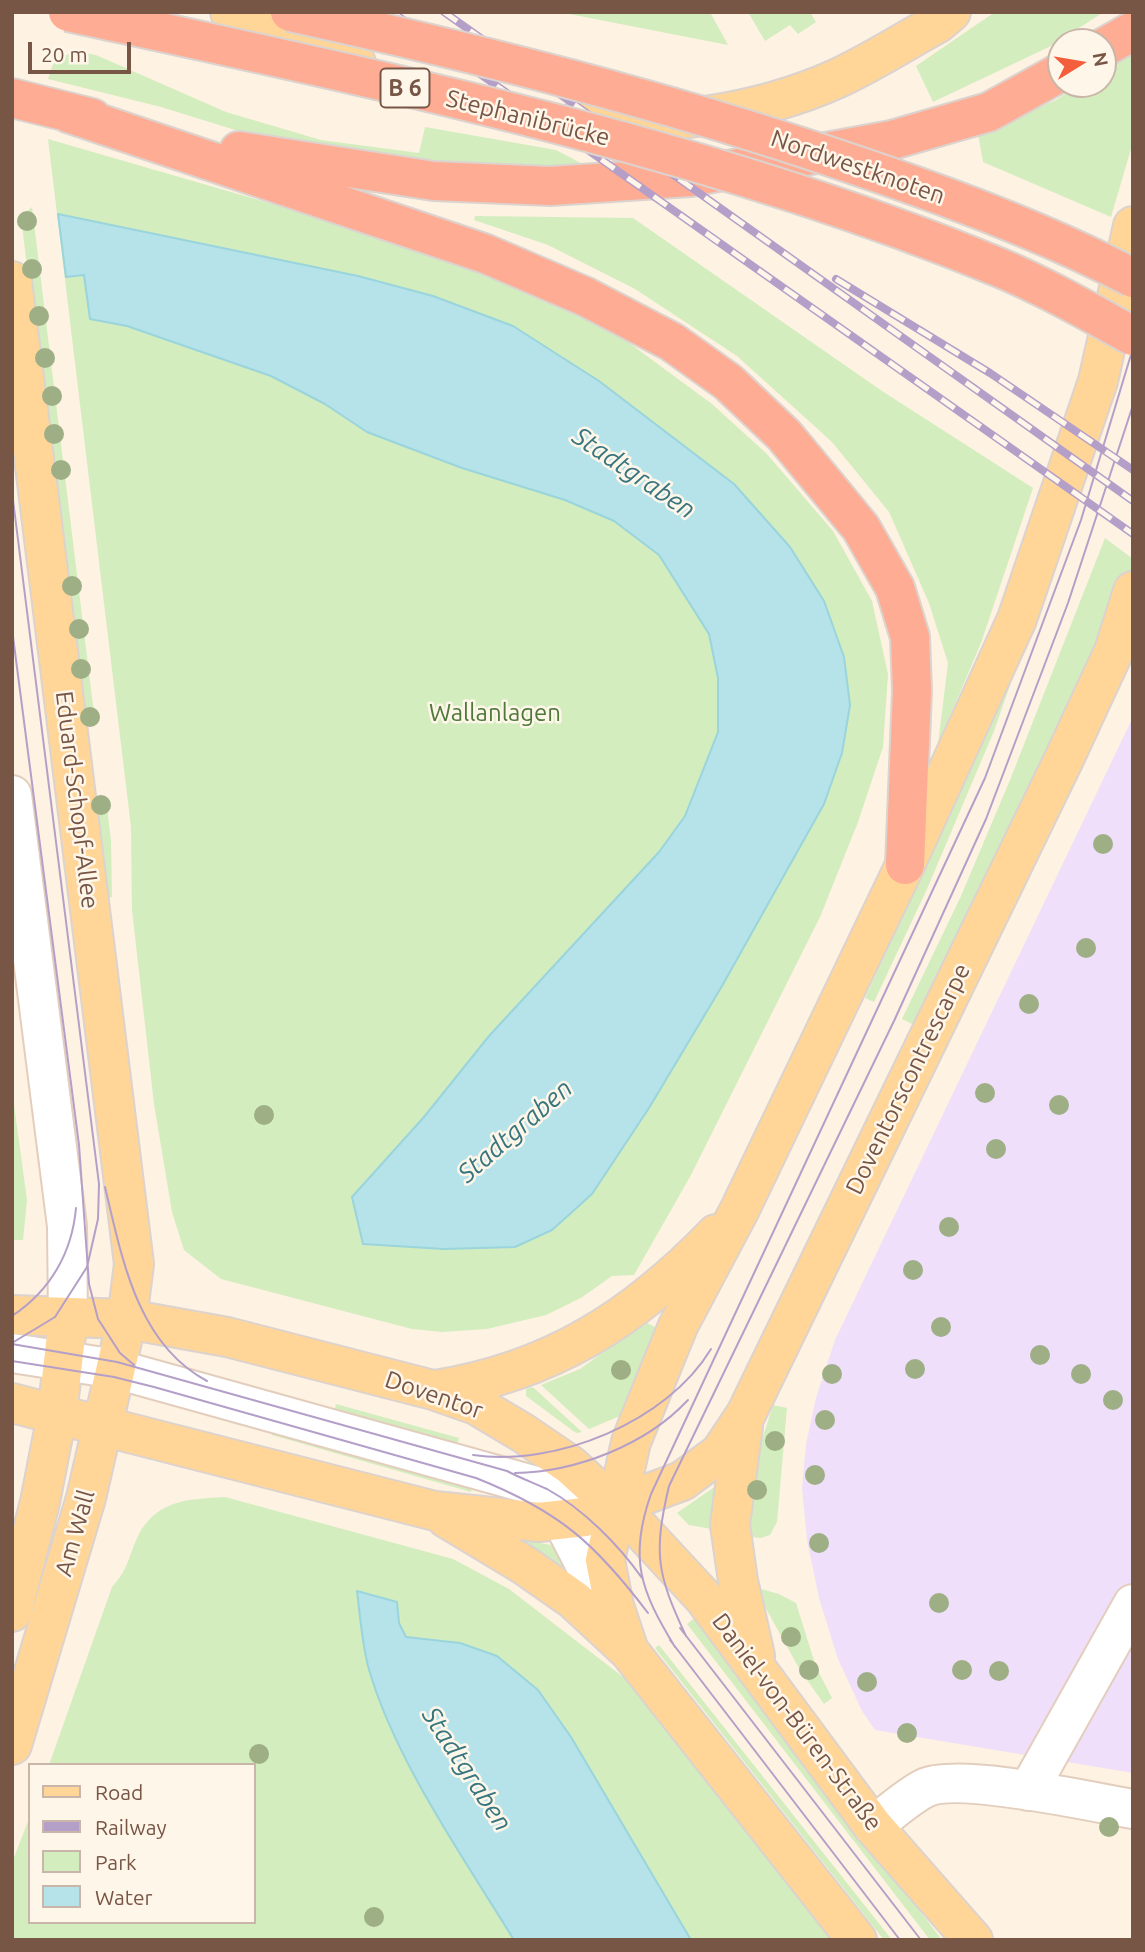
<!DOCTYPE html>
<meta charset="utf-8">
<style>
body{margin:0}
#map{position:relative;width:1145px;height:1952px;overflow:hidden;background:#fef2e2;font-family:Ubuntu,sans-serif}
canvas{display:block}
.frame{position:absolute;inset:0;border:14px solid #785646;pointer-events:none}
.legend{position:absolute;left:28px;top:1763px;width:228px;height:161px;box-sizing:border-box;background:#fff6ea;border:2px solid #c9b6a8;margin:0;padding:9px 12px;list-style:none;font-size:21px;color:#785646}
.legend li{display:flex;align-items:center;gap:14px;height:35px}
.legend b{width:35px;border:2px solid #c9b6a8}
.north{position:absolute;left:1047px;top:28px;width:70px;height:70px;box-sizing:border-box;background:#fff6ea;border:2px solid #c9b6a8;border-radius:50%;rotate:79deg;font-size:19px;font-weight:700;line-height:28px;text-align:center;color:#785646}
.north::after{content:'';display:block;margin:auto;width:24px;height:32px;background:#f35f3c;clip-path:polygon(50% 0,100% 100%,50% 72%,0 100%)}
.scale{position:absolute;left:28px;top:42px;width:103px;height:32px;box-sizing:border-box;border:4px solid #785646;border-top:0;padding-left:9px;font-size:21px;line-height:24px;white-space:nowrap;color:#785646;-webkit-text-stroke:5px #fff6ea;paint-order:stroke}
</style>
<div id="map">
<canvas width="1145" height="1952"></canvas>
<div class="frame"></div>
<ul class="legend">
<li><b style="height:9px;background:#ffd598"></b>Road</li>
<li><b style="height:9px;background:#b49fc8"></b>Railway</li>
<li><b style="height:19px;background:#d3edbf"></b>Park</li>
<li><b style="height:19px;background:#b5e3e9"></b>Water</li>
</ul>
<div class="north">N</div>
<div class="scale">20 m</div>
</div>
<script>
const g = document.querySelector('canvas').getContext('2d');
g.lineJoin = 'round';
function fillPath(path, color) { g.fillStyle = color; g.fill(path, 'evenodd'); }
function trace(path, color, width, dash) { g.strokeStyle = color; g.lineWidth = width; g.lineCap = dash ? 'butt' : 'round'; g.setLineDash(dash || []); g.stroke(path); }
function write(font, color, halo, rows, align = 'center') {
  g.font = font + ' Ubuntu,sans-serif'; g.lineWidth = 5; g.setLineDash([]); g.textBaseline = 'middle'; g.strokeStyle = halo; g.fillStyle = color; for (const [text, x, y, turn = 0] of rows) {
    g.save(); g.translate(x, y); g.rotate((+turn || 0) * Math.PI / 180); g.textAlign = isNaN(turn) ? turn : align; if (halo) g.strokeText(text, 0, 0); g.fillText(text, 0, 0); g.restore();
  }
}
const education = new Path2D(`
 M1133,717V1773L875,1730L862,1711L838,1659L819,1598L807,1540L802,1488L806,1444L816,1398L835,1340Z`);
const green = new Path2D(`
 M559,12H710L728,45Z
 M748,12H810L816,22L798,34L790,25L765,41Z
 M995,12H1104L1049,47L933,102L916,66Z
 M75,51L96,55L226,112L321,140L419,153L425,127L556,150L592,169L404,162L274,142L161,107L48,79L54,61Z
 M1133,51V142L1111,217L983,162L978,134L1056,100L1080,84H1103V70Z
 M48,139L376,234L512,280L617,334L712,404L766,453L833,531L872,601L888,674L883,747L858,822L820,917L691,1175L634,1275L612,1276L581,1298L546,1315L487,1329L442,1332L412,1329L221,1279L184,1250L172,1212L154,1104L132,910L131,827Z
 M32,207L95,722L83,724L21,217Z
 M475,216L633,218L882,391L1033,488L981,643L938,744L948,663L929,603L889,512L832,442L737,356L635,289L548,245L474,220Z
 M1067,523L994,731L927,889L874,1002L865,998C938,841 1005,684 1067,523Z
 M1105,538L1133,559V566L1007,840L916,1026L902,1019L961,896L1010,780Z
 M106,799L111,841L112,897L106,898L94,801Z
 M12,1090L27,1200L23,1240H12Z
 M645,1322L661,1330L620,1416L589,1429L541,1385L580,1369Z
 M532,1387L535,1389L582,1432L576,1433L526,1396V1389Z
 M336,1404L459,1438L458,1443L334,1413Z
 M773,1405L787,1408L777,1522L770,1535L761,1538L741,1536L755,1462Z
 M273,1430L472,1487L471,1492L272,1435Z
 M723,1481L717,1530L689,1525L677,1513Z
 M225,1497L453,1559L509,1589L636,1687L839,1940H12V1863L30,1816V1922H254V1765H49L112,1587C130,1567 128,1556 139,1534C158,1499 191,1499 225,1497Z
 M517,1539L551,1545L563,1559V1565L556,1568Z
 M754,1587L779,1594L796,1603L816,1667L832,1698L824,1704L800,1670Z
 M696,1617L942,1940H930L687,1624Z
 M659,1645L892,1940H884L655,1648Z`);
const water = new Path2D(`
 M58,214L358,276L433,296L513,326L599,381L734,484L790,547L824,601L844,657L850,705L842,753L824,804L722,986L649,1108L592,1194L552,1230L515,1247L444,1249L363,1244L352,1197L424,1117L489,1036L659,852L685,816L718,732V678L709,634L659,555L614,521L565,500L462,468L367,432L325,404L271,376L127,326L90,319L84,275L66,277Z
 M357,1591L397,1602L399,1623L406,1637L460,1643L497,1656L538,1690L571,1737L691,1940H514C463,1857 394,1759 368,1666C362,1642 360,1616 357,1591Z`);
const minor = new Path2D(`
 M12,795L67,1226L68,1318
 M12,1353L116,1369L615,1508
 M541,1498L563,1522L612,1617
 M1028,1791L1133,1604
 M873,1826C889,1814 907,1797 925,1788C958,1772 1092,1802 1133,1809`);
const major = new Path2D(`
 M230,12L356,63
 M575,122C665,125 753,116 836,79C871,63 905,41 938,23L951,12
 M12,281L134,1264L127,1319L86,1498L12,1745
 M12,1315L127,1319L227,1337L433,1390L476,1405L523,1433L570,1465L641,1530L704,1598L873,1826L973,1940
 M435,1390C551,1372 635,1318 716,1234
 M12,1403L435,1511L539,1522L585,1517L682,1481L720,1453L746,1414L1064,759L1114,651L1133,591
 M743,1426L730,1525L738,1581L755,1656
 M446,1518L524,1565L574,1600L629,1651L857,1940
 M12,1612L40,1502L57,1415L68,1318
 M629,1651L614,1606L605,1560L631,1442L678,1326L740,1209L905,865L1017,619L1098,381L1133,226`);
const highway = new Path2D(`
 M1103,48L1133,31
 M12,98L92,118
 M68,113L486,254L586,297L672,342L728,382L784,435L823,482L861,528L895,588L910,637L912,691L905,865
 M239,151L434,181L550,186L690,177L892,140L989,112L1061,72`);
const tram = new Path2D(`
 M12,492L99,1184L98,1219L87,1267L55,1317L12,1343
 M12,629L79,1145L89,1284L98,1319L120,1353L134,1365
 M105,1187C122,1258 137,1344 207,1381
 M12,1316C50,1291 72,1253 76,1208
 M12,1344L117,1362L507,1471C520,1478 534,1483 547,1489C583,1509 618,1544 642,1578
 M12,1361L114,1377L154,1387L476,1478C559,1511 595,1543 648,1613
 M473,1455C556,1467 667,1422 711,1349
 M515,1473C576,1472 646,1445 688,1400
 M680,1628L921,1940
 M686,1636C657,1574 653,1554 669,1486L894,1021L986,819L1068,603L1133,405
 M670,1640L900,1940
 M675,1647C641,1591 628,1559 651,1494L985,778L1081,520L1133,348`);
const rail = new Path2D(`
 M392,12L1133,534
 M444,12L1133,501
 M836,279L990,373L1133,470`);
const highwayBridge = new Path2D(`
 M68,12C381,80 700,145 998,267C1044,286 1089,312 1133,336
 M290,12C477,53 661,99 843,161C941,194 1041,230 1133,278`);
const trees = [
 [27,221],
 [32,269],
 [39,316],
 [45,358],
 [52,396],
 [54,434],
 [61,470],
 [72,586],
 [79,629],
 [81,669],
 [90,717],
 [101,805],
 [1103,844],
 [1086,948],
 [1029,1004],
 [985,1093],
 [1059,1105],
 [264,1115],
 [996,1149],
 [949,1227],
 [913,1270],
 [941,1327],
 [1040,1355],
 [915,1369],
 [621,1370],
 [832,1374],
 [1081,1374],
 [1113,1400],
 [825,1420],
 [775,1441],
 [815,1475],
 [757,1490],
 [819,1543],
 [939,1603],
 [791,1637],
 [809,1670],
 [962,1670],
 [999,1671],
 [867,1682],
 [907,1733],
 [259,1754],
 [1109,1827],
 [374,1917]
];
const shields = [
 [405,88,49]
];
const shieldNames = [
 ["B 6",405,88]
];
const streetNames = [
 ["Stephanibrücke",528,118,14],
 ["Nordwestknoten",858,167,19],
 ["Eduard-Schopf-Allee",77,800,83],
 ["Doventorscontrescarpe",908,1079,-64],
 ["Doventor",434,1395,19],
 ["Am Wall",75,1533,-74],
 ["Daniel-von-Büren-Straße",797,1722,53]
];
const parkNames = [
 ["Wallanlagen",495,713]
];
const waterNames = [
 ["Stadtgraben",634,473,34],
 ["Stadtgraben",515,1131,-41],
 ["Stadtgraben",467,1769,57]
];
fillPath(education, '#efdffa');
fillPath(green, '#d3edbf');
fillPath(water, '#b5e3e9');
trace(water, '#9ad4dc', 2);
trace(minor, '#e3cebd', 42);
trace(major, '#dcd3cf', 42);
trace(highway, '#dcd3cf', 42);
trace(minor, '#fff', 38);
trace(major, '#ffd598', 38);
trace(highway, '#feac93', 38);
trace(tram, '#b49fc8', 2);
trace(rail, '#b49fc8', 8);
trace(rail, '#fff6ea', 5, [16]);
trace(highwayBridge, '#dcd3cf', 42, []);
trace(highwayBridge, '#feac93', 38);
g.fillStyle = '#9eaf86';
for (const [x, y] of trees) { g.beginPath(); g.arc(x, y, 10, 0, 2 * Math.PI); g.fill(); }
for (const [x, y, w] of shields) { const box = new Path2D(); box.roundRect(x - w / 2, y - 19.5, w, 39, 5); g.fillStyle = '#fff6ea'; g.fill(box); trace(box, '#785646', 2); }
write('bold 23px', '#785646', null, shieldNames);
write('24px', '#785646', '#fff6ea', streetNames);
write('24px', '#4f793b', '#fff6ea', parkNames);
write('italic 26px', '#38767f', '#fff6ea', waterNames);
</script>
